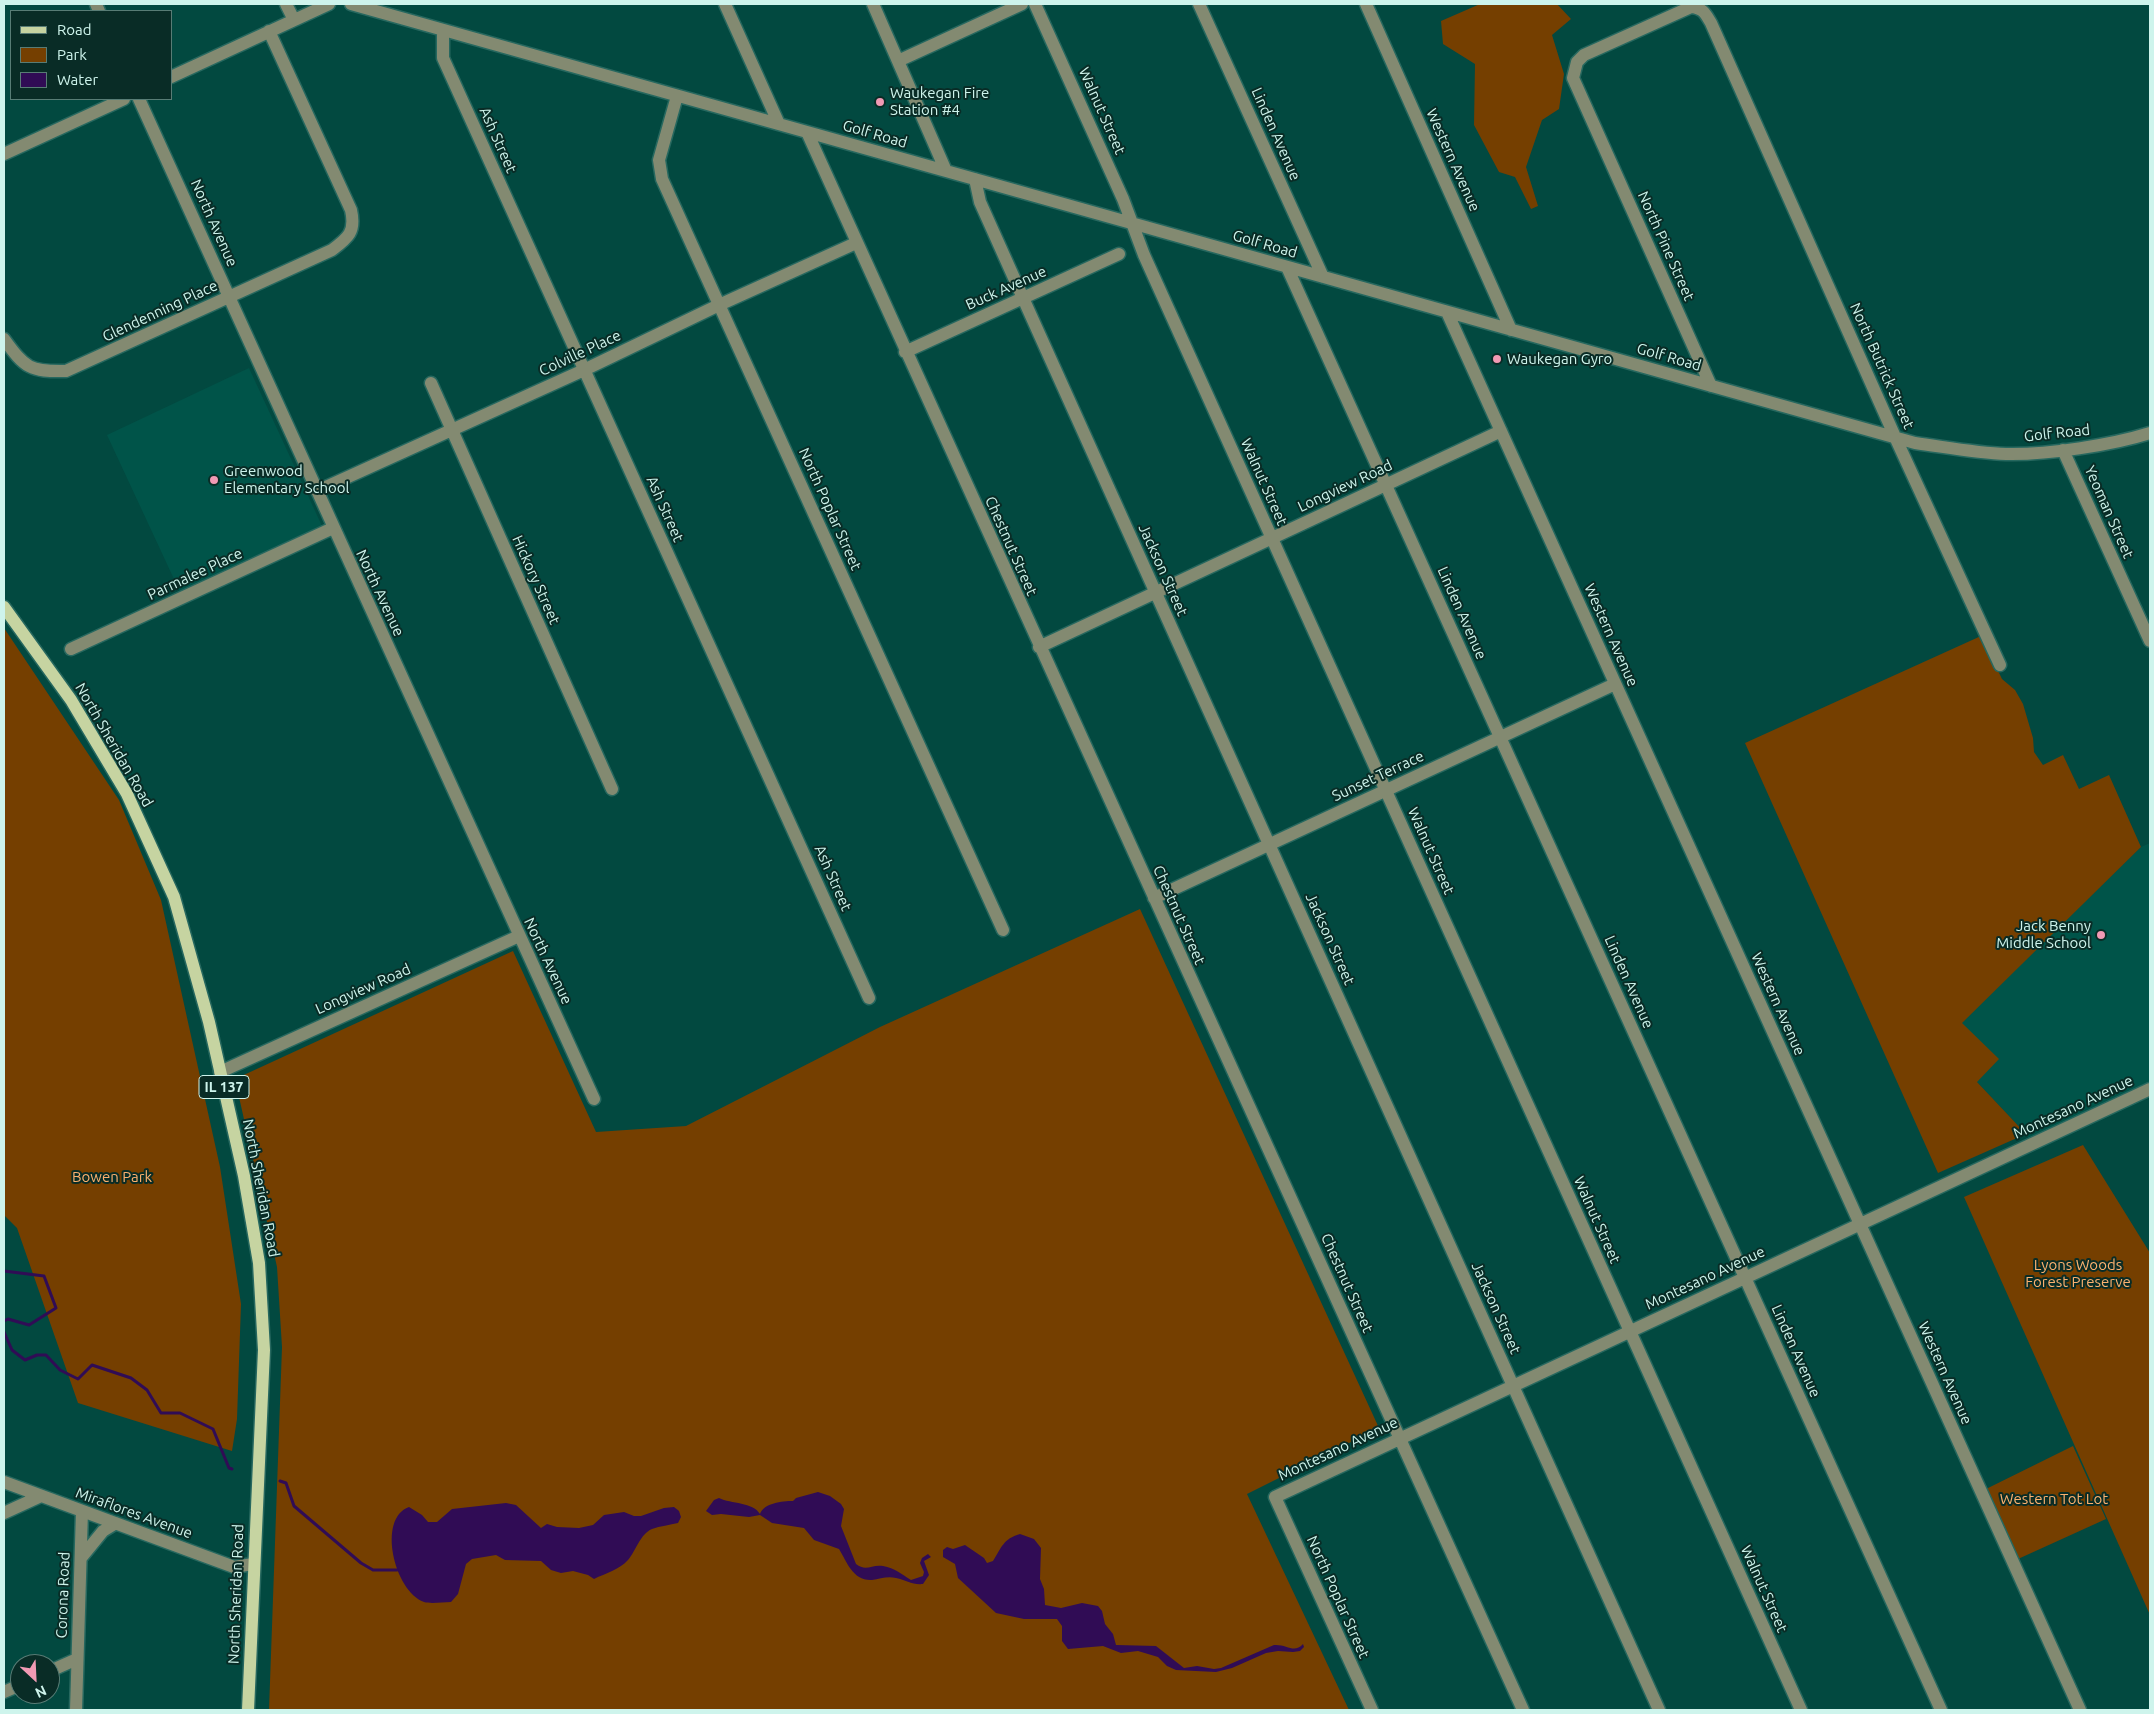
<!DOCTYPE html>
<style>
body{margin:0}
#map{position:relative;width:2154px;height:1714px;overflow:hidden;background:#024940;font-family:Ubuntu,sans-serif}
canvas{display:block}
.frame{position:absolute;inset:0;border:5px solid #cef4ec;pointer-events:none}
.legend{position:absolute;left:10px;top:10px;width:162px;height:90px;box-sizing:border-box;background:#092c26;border:1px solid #587c75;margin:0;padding:6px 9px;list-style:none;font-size:15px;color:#cef4ec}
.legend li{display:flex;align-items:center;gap:10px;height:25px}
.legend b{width:25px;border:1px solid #587c75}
.north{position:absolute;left:10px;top:1654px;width:50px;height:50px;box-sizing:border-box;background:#092c26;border:1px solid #587c75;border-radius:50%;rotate:155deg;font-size:14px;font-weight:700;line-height:20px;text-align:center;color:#cef4ec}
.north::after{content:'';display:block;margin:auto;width:18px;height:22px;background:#f19ab4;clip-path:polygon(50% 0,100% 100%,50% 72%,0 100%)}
</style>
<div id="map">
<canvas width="2154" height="1714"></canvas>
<div class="frame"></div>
<ul class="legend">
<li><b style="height:6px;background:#c6d4a1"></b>Road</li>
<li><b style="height:14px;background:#753f00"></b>Park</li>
<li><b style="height:14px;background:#300c55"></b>Water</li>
</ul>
<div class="north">N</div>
</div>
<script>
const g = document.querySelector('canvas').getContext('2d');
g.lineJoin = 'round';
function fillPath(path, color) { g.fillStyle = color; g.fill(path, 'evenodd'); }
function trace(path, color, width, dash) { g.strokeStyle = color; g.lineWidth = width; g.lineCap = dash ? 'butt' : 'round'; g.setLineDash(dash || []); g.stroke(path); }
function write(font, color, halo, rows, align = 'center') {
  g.font = font + ' Ubuntu,sans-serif'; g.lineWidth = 4; g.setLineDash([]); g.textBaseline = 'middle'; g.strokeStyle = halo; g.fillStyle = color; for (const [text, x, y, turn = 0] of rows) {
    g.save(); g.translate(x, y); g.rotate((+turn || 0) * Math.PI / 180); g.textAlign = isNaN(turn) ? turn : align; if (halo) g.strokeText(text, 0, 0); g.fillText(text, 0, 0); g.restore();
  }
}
const built = new Path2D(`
 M249,368L322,526L180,592L107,435Z
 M2150,843V1097L2037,1150L2026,1134L1977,1082L1961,1023L2141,847Z`);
const green = new Path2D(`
 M1480,4H1557L1571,19L1552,35L1564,74L1559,109L1542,120L1526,167L1538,206L1531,209L1515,177L1499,172L1474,125L1475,64L1443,44L1441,21Z
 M4,628L119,800L161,900L220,1167L241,1304L237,1419L232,1451L78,1403L17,1228L4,1215Z
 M1981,636L2002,679L2015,690L2023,704L2033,738L2034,752L2043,765L2063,755L2079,789L2109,775L2141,847L1962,1023L1999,1059L1977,1082L2026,1134L1938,1173L1745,743Z
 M1140,909L1379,1428L1247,1494L1349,1710H269L282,1347L277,1267L235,1079L513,951L596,1132L686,1126L880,1027Z
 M2083,1145L2150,1253V1615L1964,1197Z
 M2073,1446L2106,1519L2018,1559L1984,1490Z`);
const water = new Path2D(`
 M818,1492L830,1496L841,1504L844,1509L841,1526L856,1564C866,1572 872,1564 883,1566C895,1568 901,1574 911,1580L923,1576L924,1572L920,1563L922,1558L928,1554L931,1557L924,1561L929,1575L923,1584C912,1585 906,1580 896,1578C887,1576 880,1579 872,1580C853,1581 847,1562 839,1549L814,1540L804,1528L772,1523L760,1515L749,1517L721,1514L712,1515L706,1511L714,1500L719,1498C731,1504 753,1502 760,1514C764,1503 782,1501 793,1501L796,1498Z
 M506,1503L516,1505L541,1528L547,1524L557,1527L579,1528L593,1525L604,1515L624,1512L634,1516H641L664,1508L674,1507L679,1511L681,1517L678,1523C670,1525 660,1526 652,1529C640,1534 636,1551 628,1560C619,1570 606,1573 594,1579L588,1575L573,1571L561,1573L551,1570L541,1561L505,1560L496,1555L472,1559L466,1564L458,1594L451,1602C443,1602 431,1604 424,1602C394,1591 377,1518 409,1507L422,1515L428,1522H437L452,1509Z
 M1020,1534L1034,1539L1041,1548L1040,1579L1044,1589L1045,1605L1061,1608L1082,1603L1098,1606L1102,1611L1105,1624L1113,1634L1116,1645L1156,1646L1184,1668L1197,1666L1214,1669L1221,1668L1274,1645C1287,1644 1294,1654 1303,1644L1304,1647L1300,1651L1293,1652L1278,1651L1266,1653L1232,1668L1216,1672L1176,1670L1167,1666L1158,1657L1138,1651L1121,1653L1103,1646L1068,1649L1062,1641V1626L1057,1619H1024L996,1613L958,1578L955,1564L943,1557V1550L947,1547L953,1549L965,1545L984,1558L987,1563L993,1561C1002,1547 1003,1539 1020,1534Z`);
const stream = new Path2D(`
 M4,1271L44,1276L56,1308L29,1325L8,1319L4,1321
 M4,1332L12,1350L25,1360L37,1355H46L60,1370L78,1379L92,1365L131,1378L147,1390L161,1413H180L213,1429L229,1468L232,1469
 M280,1481L286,1483L294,1506L361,1563L373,1570H397`);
const minor = new Path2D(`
 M96,4L99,11
 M286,4L294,20
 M351,4L1915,443C1945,447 1976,453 2006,454C2047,455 2112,445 2150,433
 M725,4L779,124
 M873,4L946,171
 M1035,4L1123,199L1144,255L1801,1710
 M1199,4L1323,277
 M1366,4L1511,330
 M443,30V58L869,998
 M898,61L1022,4
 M171,77L329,4
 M677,96L659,160L662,179L1003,930
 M139,99L594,1099
 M807,132L1523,1710
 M4,154L124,99
 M975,179L980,202L1023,298L1659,1710
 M1287,267L1941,1710
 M1447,312L2080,1710
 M4,339C25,368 30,372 66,371L332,250C348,238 356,232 351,210L269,31
 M905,352L1119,254
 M431,383L612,789
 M1711,386L1573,78L1577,62L1584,55L1691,7C1703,8 1705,13 1711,23L1896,439L2000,665
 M2063,450L2150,641
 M317,491L584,370L719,305L856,243
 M1039,647L1501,431
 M71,649L333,528
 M1154,898L1615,684
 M220,1072L519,936
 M4,1482L234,1567L253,1564
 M4,1513L41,1496
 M81,1558L103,1531L116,1523
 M50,1671L77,1659
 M4,1692L20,1685
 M76,1710L82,1511
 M1372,1710L1275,1497L2150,1089`);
const major = new Path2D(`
 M4,607L71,700L127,794L174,897L209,1022L244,1176L259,1263L264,1350L248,1710`);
const markers = [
 [880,102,5,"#f19ab4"],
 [1497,359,5,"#f19ab4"],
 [214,480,5,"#f19ab4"],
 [2101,935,5,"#f19ab4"]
];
const shields = [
 [224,1087,50]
];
const shieldNames = [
 ["IL 137",224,1087]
];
const poiNames = [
 ["Waukegan Fire",890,93],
 ["Station #4",890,110],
 ["Waukegan Gyro",1507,359],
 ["Greenwood",224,471],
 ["Elementary School",224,488],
 ["Jack Benny",2091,926,"right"],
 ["Middle School",2091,943,"right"]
];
const streetNames = [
 ["Walnut Street",1102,111,66],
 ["Golf Road",875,134,16],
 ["Linden Avenue",1276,134,66],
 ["Ash Street",498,140,66],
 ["Western Avenue",1453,160,66],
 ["North Avenue",214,223,66],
 ["Golf Road",1265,244,16],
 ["North Pine Street",1666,246,66],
 ["Buck Avenue",1006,288,-24],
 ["Glendenning Place",160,311,-25],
 ["Colville Place",580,353,-25],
 ["Golf Road",1669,357,16],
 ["North Butrick Street",1882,366,66],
 ["Golf Road",2057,433,-6],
 ["Walnut Street",1264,482,66],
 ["Longview Road",1345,486,-25],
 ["Ash Street",665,509,66],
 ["North Poplar Street",830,509,66],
 ["Yeoman Street",2109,512,66],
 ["Chestnut Street",1011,546,66],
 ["Jackson Street",1163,570,66],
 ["Parmalee Place",195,574,-25],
 ["Hickory Street",536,580,66],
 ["North Avenue",380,593,65],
 ["Linden Avenue",1462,613,66],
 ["Western Avenue",1611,635,66],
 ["North Sheridan Road",114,745,60],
 ["Sunset Terrace",1378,776,-25],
 ["Walnut Street",1431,851,66],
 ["Ash Street",833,878,66],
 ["Chestnut Street",1179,915,66],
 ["Jackson Street",1330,939,66],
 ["North Avenue",548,961,65],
 ["Linden Avenue",1629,982,66],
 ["Longview Road",363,989,-24],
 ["Western Avenue",1778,1004,66],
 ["Montesano Avenue",2073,1107,-25],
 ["North Sheridan Road",261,1188,79],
 ["Walnut Street",1597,1220,66],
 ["Montesano Avenue",1705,1278,-25],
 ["Chestnut Street",1347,1283,66],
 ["Jackson Street",1496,1308,66],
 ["Linden Avenue",1796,1351,66],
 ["Western Avenue",1945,1373,66],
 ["Montesano Avenue",1338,1449,-25],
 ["Miraflores Avenue",134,1513,20],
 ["Walnut Street",1764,1589,66],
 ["North Sheridan Road",236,1594,-88],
 ["Corona Road",63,1595,-88],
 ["North Poplar Street",1338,1597,66]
];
const parkNames = [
 ["Bowen Park",112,1177],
 ["Lyons Woods",2078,1265],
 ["Forest Preserve",2078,1282],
 ["Western Tot Lot",2054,1499]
];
fillPath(built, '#005449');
fillPath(green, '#753f00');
fillPath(water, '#300c55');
trace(stream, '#300c55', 3);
trace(minor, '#27685f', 15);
trace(major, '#27685f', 15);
trace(minor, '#838a71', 12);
trace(major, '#c6d4a1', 12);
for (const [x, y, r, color] of markers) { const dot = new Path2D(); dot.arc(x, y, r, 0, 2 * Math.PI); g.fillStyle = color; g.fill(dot); trace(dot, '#092c26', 2); }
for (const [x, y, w] of shields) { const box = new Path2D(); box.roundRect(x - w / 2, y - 11.5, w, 23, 4); g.fillStyle = '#092c26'; g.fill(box); trace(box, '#cef4ec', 1); }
write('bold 14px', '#cef4ec', null, shieldNames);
write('15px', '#cef4ec', '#092c26', poiNames, 'left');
write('15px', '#cef4ec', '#092c26', streetNames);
write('15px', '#fcb16f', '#092c26', parkNames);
</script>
